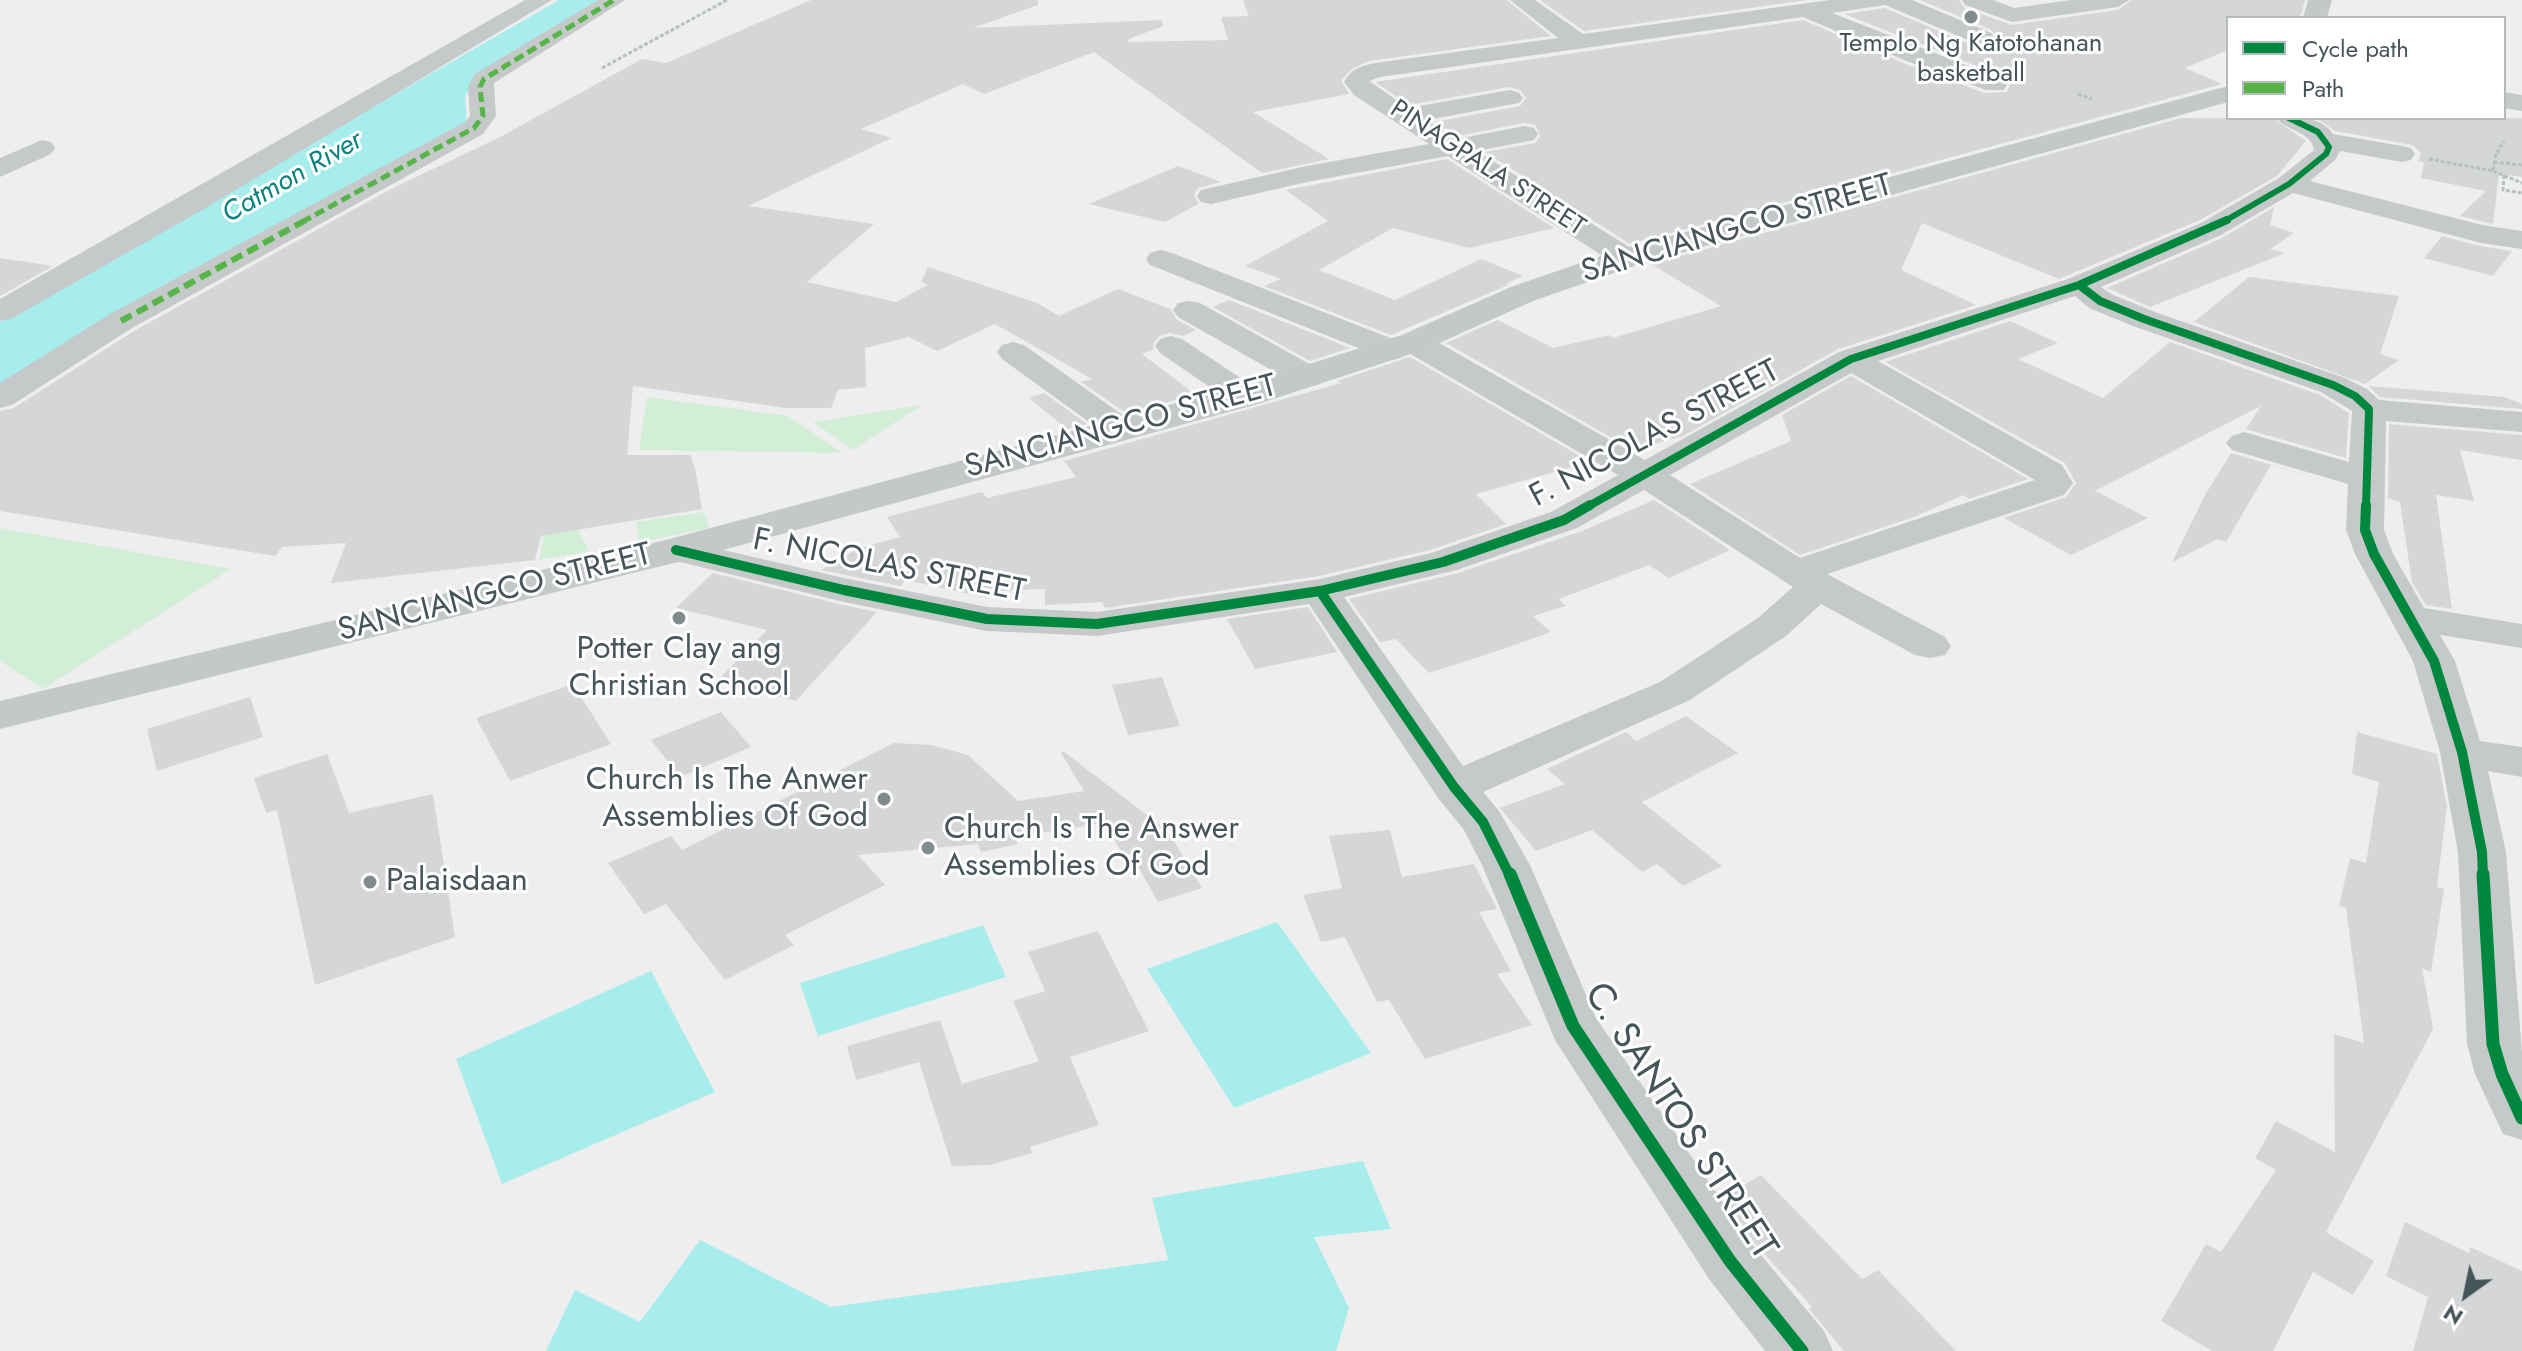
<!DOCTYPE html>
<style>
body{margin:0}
#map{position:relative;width:2522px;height:1351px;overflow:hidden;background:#efeeee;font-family:Jost,sans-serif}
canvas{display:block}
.legend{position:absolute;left:2226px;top:16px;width:280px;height:104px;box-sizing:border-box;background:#fff;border:2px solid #b5bbbd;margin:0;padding:10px 14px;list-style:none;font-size:24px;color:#45555a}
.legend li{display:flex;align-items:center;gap:16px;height:40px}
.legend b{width:40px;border:2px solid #b5bbbd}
.north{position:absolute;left:2426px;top:1255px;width:80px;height:80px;-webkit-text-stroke:6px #fff;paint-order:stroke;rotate:213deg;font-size:22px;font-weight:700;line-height:32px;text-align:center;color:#45555a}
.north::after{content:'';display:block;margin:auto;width:28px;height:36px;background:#45555a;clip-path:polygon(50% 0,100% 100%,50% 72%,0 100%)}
</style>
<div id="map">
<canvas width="2522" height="1351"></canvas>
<ul class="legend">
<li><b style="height:10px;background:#00873e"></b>Cycle path</li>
<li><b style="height:10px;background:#57b448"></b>Path</li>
</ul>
<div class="north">N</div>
</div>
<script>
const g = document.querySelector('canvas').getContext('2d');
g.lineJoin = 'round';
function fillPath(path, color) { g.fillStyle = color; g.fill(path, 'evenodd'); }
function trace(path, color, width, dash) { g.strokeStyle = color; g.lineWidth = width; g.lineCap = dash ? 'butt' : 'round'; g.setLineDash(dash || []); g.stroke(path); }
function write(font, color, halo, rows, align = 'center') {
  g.font = font + ' Jost,sans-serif'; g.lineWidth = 6; g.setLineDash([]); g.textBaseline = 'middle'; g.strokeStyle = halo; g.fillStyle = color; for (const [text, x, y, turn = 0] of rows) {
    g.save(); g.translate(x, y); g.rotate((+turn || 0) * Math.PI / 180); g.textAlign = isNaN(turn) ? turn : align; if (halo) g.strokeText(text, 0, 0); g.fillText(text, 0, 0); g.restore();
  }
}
const green = new Path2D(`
 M647,397L788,416L843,453L639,450Z
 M922,405L853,450L813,422Z
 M704,512L709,528L639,542L636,522Z
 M574,520L589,551L539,560L547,523Z
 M0,528L231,569L43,689L0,661Z`);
const water = new Path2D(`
 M559,0H605L481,74L465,96L467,125L0,387V322Z
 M1277,922L1371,1053L1234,1108L1147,969Z
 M983,925L1006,977L818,1036L800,983Z
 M651,971L715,1092L502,1184L456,1059Z
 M1363,1161L1391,1229L1314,1237L1349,1308L1336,1351H546L575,1290L640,1322L700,1240L831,1307L1168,1260L1152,1198Z`);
const building = new Path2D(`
 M811,0H1038V5L973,28L1162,20L1163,26L1129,39L1128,42L1228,40L1221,17L1249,16L1243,0H1507L1551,36L1369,61L1352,69L1341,80L1349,94L1253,112L1329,159L1262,173L1094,52L984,94L963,84L861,129L891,138L748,206L874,224L807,282L896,302L928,285L921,282L928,267L1037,303L1059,316L1118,289L1170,309L1177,320L1196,330L1183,336L1170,333L1159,336L1153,344L1154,349L1142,354L1196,395L1126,413L1081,382L1092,379L995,324L937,351L909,337L865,348L866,387L838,390L831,408H786L633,386L627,455H690L695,468L702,509L541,536L535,560L331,583L346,543L282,547L275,556L0,511V411L14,408L134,331L389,190L500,137L642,59L666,63Z
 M1540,0H1808L1584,31Z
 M1920,0H1959L1964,8L2012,25L2118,10L2132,0H2305L2301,15L2294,18H2228V50L2185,68L2222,84L1630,244L1485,152L1535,143L1540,136L1535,125L1524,123L1458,136L1435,122L1520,106L1526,98L1520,90L1509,87L1409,105L1375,82L1803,20L1903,63L1985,93L2007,92L2010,83L2005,77L1844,14L1885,8L1974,46H1991L1997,40L1992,30Z
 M2181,118H2273L2306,141L2277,176L2200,220L2059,279L1922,223L1901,270L1976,305L1838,349L1683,436L1633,450L1446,343L1498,320L1553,348L1609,335L1613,338L1721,306L1651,264Z
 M2316,118H2522V177L2499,174L2493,224L2460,216L2486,191L2421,178L2424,162L2418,161L2421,153L2412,145L2335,131Z
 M1447,159L1554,228L1469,248L1393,228L1319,270L1395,300L1481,259L1523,276L1505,284L1508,285L1391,335L1264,286L1281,279L1245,266L1328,221L1286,190Z
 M1178,166L1221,182L1198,188L1194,194L1198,204L1165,222L1089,204Z
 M2274,207L2270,225L2294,233L2270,249L2285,253L2150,307L2107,288L2222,238Z
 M2442,236L2480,246L2512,251L2493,276L2424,258Z
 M0,258L53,266L0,296Z
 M2249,277L2399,296L2380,354L2399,360L2365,384L2194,322Z
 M1229,300L1350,348L1310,361L1213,307Z
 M2010,321L2058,343L2018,359L2103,398L2170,342L2320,395L2349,413L2346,458L2246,429L2261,406L2095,491L2148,518L2071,555L2004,518L2066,497L2076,483L2065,463L1885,362Z
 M1410,357L1590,462L1476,494L1506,524L1430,550L1319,576L1105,608L1102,602L1045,605V589L993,591L987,598L906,580L900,586L821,570L857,549L900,537L887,517L982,492L987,498L1076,477L1064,461L1341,383L1337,381Z
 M1851,376L2028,479L1969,499L1963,495L1914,517L1800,555L1690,484L1791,441L1782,415Z
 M2368,386L2504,397L2522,404V409L2380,397Z
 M1044,393L1087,424L1067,429L1029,398Z
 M2389,424L2522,435V460L2460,450L2474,501L2436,495L2452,609L2426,605L2412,582L2400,502L2388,498Z
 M2231,453L2345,486L2271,465L2226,542L2218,539L2172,562L2205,495Z
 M1654,500L1729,549L1728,551L1669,578L1649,565L1559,599L1566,606L1533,616L1551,632L1503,649L1429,673L1396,639L1380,642L1349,599L1458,573L1582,531Z
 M713,573L843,605L877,612L796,701L717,681L767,630L676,608Z
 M1308,607L1337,652L1255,669L1227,619Z
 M1162,677L1180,726L1128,735L1112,685Z
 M573,684L611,744L510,781L476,718Z
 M250,697L263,737L157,771L147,729Z
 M721,712L751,747L680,777L651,740Z
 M1686,716L1738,753L1642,802L1722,866L1683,886L1657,864L1642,872L1592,830L1536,851L1500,808L1565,784L1547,769L1626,732L1636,741Z
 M2357,732L2437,754L2447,806L2437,887L2444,889L2431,972L2422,968L2433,1029L2326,1232L2374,1261L2353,1295L2313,1272L2273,1351H2212L2161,1321L2206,1244L2221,1252L2276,1170L2255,1158L2276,1121L2335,1152L2334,1034L2364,1043L2346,908L2339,906L2350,858L2366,863L2379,782L2352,774Z
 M894,743L931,745L968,755L1018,801L1084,791L1061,753L1063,751L1168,831L1202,888L1158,902L1131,854L1124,856L1104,823L1015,837L1018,844L981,852L978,844L858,855L885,885L785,935L794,945L725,980L666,904L644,914L608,863L671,836L682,850Z
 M327,754L349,813L433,794L455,937L315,985L277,810L266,813L254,778Z
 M1390,830L1402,877L1474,864L1497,909L1479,912L1511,971L1497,974L1532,1025L1425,1059L1389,1000L1377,1002L1345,937L1321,942L1303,895L1342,888L1329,836Z
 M1098,931L1149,1031L1070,1057L1099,1125L1030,1147L1032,1153L990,1165L952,1166L919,1062L856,1080L847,1046L940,1020L962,1084L1039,1061L1013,1001L1045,991L1028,952Z
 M1761,1175L1862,1279L1878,1270L1956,1351H1844L1809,1309L1812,1307L1753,1241L1723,1197Z
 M2405,1222L2469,1253L2470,1247L2522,1271V1351H2413L2428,1297L2386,1276Z`);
const path = new Path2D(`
 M602,68L727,0
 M2078,94L2092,99
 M2429,159L2493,171L2496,154L2504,141
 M2494,162L2522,165
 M2493,171L2522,183
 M2504,175L2503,190L2522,193`);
const minor = new Path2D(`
 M525,0H552L204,209L11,319L0,321V299Z
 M598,0H625L494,83L496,116L483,134L132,328L12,405L0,408V383L110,314L465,122L470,116L468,87L475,74Z
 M1510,0H1535L1583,34L1830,0H1912L1991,33L1995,38L1991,43H1975L1885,5L1832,13L2004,80L2007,85L2004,90H1986L1904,60L1803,17L1380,77L1369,81L1408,108L1510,90L1519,93L1523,98L1519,103L1427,120L1457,139L1525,126L1534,128L1538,134L1534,140L1477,151L1637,252L1641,258L1637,264L1626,267L1615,264L1448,156L1307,182L1211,204L1201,202L1197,196L1201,190L1307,166L1429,144L1354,95L1344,82C1351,69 1361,66 1375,63L1558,38Z
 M1962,0H1993L2014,8L2071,0H2129L2118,7L2012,22L1965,5Z
 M2504,92L2522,95V111L2504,108Z
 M2276,118C2298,118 2319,115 2333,134L2402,146L2411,148L2415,154L2411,160L2402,162L2340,151L2335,160L2310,181L2482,225L2522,231V249L2481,243L2293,193L2221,235L2101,287L2111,294L2155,312L2345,378L2367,389L2379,400L2522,412V432L2386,421L2384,530L2393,554L2424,608L2522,624V648L2440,635L2455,661L2480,741L2522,747V777L2488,771L2506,852L2522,1052V1140L2503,1134L2475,1074L2467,1044L2458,852L2440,752L2413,661L2355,554L2346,530L2348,484L2232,450L2226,443L2232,436L2244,432L2349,462L2352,411L2321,392L2133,326L2089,308L2075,296L1878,361L2062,465L2073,483L2064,495L1827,574L1945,637L1951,646L1945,655L1930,658L1915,655L1821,604L1786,636L1690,700L1483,792L1499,811L1530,865L1596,1018L1751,1243L1824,1331L1833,1351H1765L1709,1279L1555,1040L1482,865L1464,830L1438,798L1309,604L1097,636L987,631L844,602L676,561L662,558L657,550L662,542L676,539L844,578L987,607L1097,612L1320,579L1431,553L1551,512L1618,475L1407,352L1403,357L1392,360L1381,357L1150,265L1146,259L1150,253L1161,250L1172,253L1398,341L1403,335L1414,332L1425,335L1645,460L1839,352L2068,279L2201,223L2279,178L2314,150C2311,131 2288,132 2276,118ZM1851,373L2035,480L1800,558L1670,475ZM1644,490L1793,587L1758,618L1660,682L1463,766L1344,597L1457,570L1577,528Z
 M42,140L51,142L55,148L51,154L0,177V158Z
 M1189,301L1200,303L1320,370L1325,377L1320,384L1308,387L1296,384L1178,317L1173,310L1178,303Z
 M1171,336L1182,339L1257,389L1262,396L1257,403L1245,406L1233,403L1160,353L1155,346L1160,339Z
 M1013,342L1024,345L1131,421L1136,428L1131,435L1119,438L1107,435L1002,359L997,352L1002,345Z`);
const major = new Path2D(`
 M2308,0H2332L2327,18H2303Z
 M2228,86V102L1637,265L1533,301L1426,349L1258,404L690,559L0,729V701L666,540L1232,388L1402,335L1511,287L1615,251Z`);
const quietFar1 = new Path2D(`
 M302,222L474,128L483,116L480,87L484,79L614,0`);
const quiet = new Path2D(`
 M121,321L306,220`);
const cyclewayFar3 = new Path2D(`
 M2223,222L2289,184L2326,154L2329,147L2318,132L2289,118`);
const cyclewayFar2 = new Path2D(`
 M2079,285L2100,301L2144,319L2333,385L2355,396L2369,409L2366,507
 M1587,507L1851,359L2079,285L2227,220`);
const cyclewayFar1 = new Path2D(`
 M2366,505L2365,530L2374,554L2434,661L2462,752L2482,852L2483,876
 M676,550L844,590L987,619L1097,624L1320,591L1443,562L1564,520L1590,505
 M1320,591L1454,787L1483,822L1510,876`);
const cycleway = new Path2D(`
 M1510,874L1573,1026L1730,1261L1802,1351
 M2483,874L2493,1044L2502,1074L2522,1118`);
const markers = [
 [1971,17,8,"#808b8e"],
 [679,618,8,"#808b8e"],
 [884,799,8,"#808b8e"],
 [928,848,8,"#808b8e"],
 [370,882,8,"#808b8e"]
];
const farPoinames = [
 ["Templo Ng Katotohanan",1971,45],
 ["basketball",1971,75]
];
const farStreetnames = [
 ["PINAGPALA STREET",1487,169,33]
];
const farWaternames = [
 ["Catmon River",293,178,-30]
];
const streetNames = [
 ["SANCIANGCO STREET",1737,230,-16],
 ["SANCIANGCO STREET",1121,428,-15],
 ["F. NICOLAS STREET",1655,435,-28],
 ["F. NICOLAS STREET",889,567,11],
 ["SANCIANGCO STREET",495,594,-14]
];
const poiNames = [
 ["Potter Clay ang",679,650,"center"],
 ["Christian School",679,687,"center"],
 ["Church Is The Anwer",868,781,"right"],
 ["Assemblies Of God",868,818,"right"],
 ["Church Is The Answer",944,830],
 ["Assemblies Of God",944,867],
 ["Palaisdaan",386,882]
];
const nearStreetnames = [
 ["C. SANTOS STREET",1679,1122,57]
];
fillPath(green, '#d2eed6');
fillPath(water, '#a6edec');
fillPath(building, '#d5d6d7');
trace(path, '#b4c2bb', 3, [4, 2]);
fillPath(minor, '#c5c9ca');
fillPath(major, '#c3c8c9');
trace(quietFar1, '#57b448', 5, [10, 5]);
trace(quiet, '#57b448', 6, [12, 6]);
trace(cyclewayFar3, '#00873e', 6);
trace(cyclewayFar2, '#00873e', 8);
trace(cyclewayFar1, '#00873e', 10);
trace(cycleway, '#00873e', 13);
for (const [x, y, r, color] of markers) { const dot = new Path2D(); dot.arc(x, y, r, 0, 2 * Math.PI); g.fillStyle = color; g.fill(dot); trace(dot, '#fff', 3); }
write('26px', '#45555a', '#fff', farPoinames);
write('26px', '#45555a', '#fff', farStreetnames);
write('italic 28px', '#0c8281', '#fff', farWaternames);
write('32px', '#45555a', '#fff', streetNames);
write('32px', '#45555a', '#fff', poiNames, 'left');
write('38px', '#45555a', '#fff', nearStreetnames);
</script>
